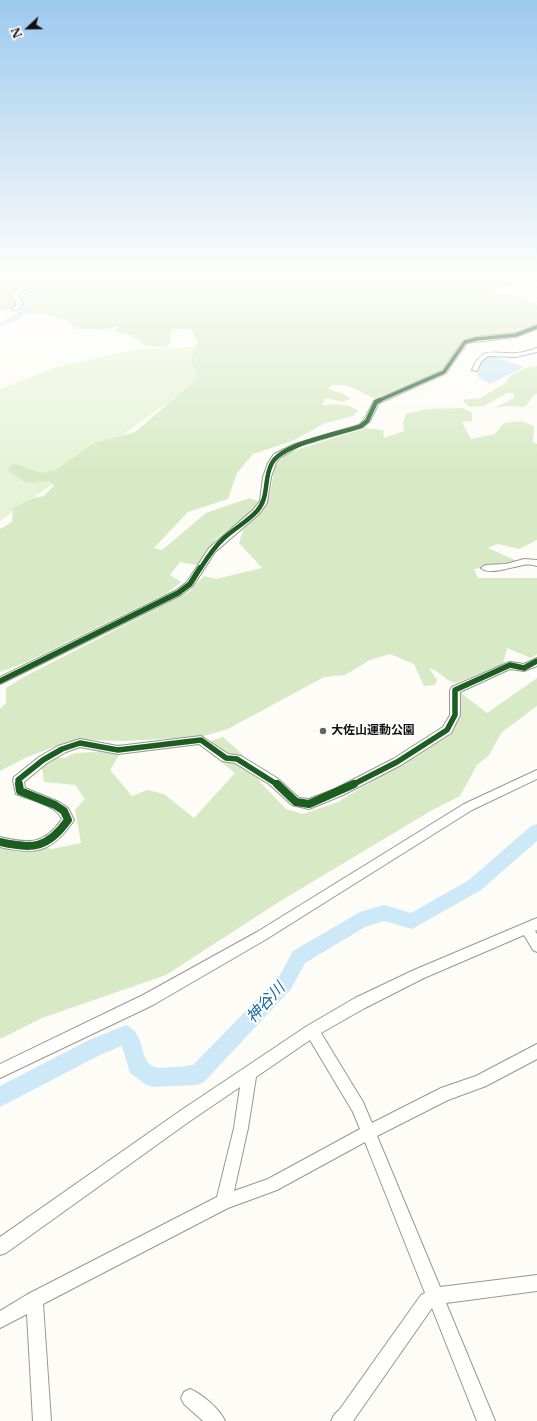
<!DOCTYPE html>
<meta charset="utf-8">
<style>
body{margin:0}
#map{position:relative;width:537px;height:1421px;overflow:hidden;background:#fdfcf7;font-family:"Libre Baskerville",serif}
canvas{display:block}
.north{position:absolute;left:8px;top:8px;width:40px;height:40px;-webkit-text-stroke:3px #fff;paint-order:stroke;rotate:248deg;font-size:11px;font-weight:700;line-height:16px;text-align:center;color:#111}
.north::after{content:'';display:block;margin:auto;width:14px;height:18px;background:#111;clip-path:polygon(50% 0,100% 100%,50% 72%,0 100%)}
</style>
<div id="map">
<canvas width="537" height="1421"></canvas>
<div class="north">N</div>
</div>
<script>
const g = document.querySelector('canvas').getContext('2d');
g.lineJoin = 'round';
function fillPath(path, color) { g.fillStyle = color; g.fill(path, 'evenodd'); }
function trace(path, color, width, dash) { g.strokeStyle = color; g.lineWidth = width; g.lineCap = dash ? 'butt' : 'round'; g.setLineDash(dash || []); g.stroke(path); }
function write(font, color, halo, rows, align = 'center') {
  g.font = font + ' "Libre Baskerville","Noto Sans JP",serif'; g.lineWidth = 4; g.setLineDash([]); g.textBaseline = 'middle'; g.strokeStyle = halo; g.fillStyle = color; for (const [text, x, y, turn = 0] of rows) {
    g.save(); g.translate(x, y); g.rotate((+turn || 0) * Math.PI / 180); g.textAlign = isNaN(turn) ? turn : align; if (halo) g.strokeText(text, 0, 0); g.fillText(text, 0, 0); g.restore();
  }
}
const green = new Path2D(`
 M206,346L207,375L0,521V389L57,367L133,350Z`);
const forest = new Path2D(`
 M0,270H66L15,291L12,298L17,304L12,309L0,311Z
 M74,270H511L521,275L525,280L488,291L494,294L513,293L537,305V324L514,331L464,339L441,371L375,399C360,392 347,381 330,386L328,389L344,394L351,399L342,402L326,398L322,405C333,405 349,402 358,411L353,416L325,423L292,441L253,454L237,473L228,499L188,512L154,548L162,550L206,513L249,498L258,501L254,510L217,538L197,565L180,562L170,575L181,582L167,593L24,663L0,672V529L12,522L13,508L34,498L44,496L54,485L48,481L26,483L8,471L13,463L41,473L56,470L92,444L135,432L199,377L191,361L198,342L191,329L172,330L170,334L171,343L164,347L145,346L131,335L116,332L117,327L100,330L76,329L67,321L39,313L30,314L20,308L23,302L17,297L18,292L34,284Z
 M537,366V394L534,395L525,407L507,406L495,408L514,398V393H507L484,406L470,407L462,400L480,398L504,384L511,375L526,368Z
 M463,408L472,413V421L462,422L471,439L495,434L504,423L521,421L534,426L533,442L537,444V540L519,549L498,544L488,548L519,562L474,569L478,578H537V654L531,658L507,648L503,664L456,683C445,681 440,671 429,668L437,680L435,685L424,686L414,664L390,654L370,660L345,675L324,677L228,729L201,737L123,741L89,740L64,743L25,758L0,771V709L6,703V688L24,677L189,592L204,576L216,579L262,568L239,543L243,530L262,510L269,499L275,466L287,453L365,428L383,430L384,438L404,431L403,423L406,414L428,409Z
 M537,678V706L502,732L489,755L477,765L460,796L429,812L282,900L166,975L42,1018L0,1039V836L52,849L81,843L75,810L85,799L75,785L44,782L42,767L54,758H65L75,753L96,752L115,745L121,744L118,757L110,770L132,796L147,790L164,794L194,818L235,773L200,745L223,737L242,754L260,782L286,809L303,814L338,802L450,734L459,719L458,701L461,693L487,713Z`);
const water = new Path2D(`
 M491,357H496L524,367L490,384L479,378C477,373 479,372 480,368C482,360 484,360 491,357Z`);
const river = new Path2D(`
 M75,270H85L42,289C35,294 35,298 32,305C26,318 13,323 0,326V322L13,316L20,311L31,289L48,280Z
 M537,824V841L481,890L412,929L384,921L365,927L305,963L291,989L204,1082L197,1085L152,1087L145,1084L130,1073L122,1046L102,1054L0,1107V1086L89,1040L126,1025C147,1034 138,1062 155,1067C161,1069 185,1066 193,1065L279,977L293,951L360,912L384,905L411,913L469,880L531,826Z`);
const minor = new Path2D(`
 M65,270H73L21,291L18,295L23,304L17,310H13L12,309L17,304L12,295L17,289Z
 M524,270H530L528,272L537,276V280L523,274Z
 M537,325V329L516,337L467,343L446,373L379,403L370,421L363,427L299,446L280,458L276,463L271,477L267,503L259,514L215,552L193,586L181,595L0,684V677L175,591L187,582L209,548L253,510L260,501L263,477L268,463L274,454L295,444L359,425L364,420L374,401L442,371L463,341L477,337L515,333Z
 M537,348V352L516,357L488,356L481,362L477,371L472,370C483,344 494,355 516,353C523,353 530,350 537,348Z
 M524,559L537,560V566C533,565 528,564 524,565C514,566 490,576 481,568L485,565L506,564Z
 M537,658V666L524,671L510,669L460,692V715L451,733L401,765L343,795L309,809L292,805L269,784L235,763L222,761L199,744L118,754L80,747L66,752L47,763L24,782L25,788L59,802L68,808L74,820L72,823C51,853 34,855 0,847V837C29,844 44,845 62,819C56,805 30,800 16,794L13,780L14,777L39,757L58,746L80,739L118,746L201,736L228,754L241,756L277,778L299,798L309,799L335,789L393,759L443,727L450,715V690L452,687L507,663L510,662L524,664Z
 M537,770V779L472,810L265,940L153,1005L0,1078V1064L143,995L257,932L464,804Z
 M537,918V930L535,931L537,934V952L533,950L524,935L424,978L365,1008L321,1033L363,1102L372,1123L441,1088L476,1076L537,1044V1059L486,1086L448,1100L377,1136L440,1287L537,1275V1291L446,1303L495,1421H477L432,1308L353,1421H331L334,1415L340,1409L421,1295L425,1293L365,1142L277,1190L228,1208L43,1304L51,1421H33L27,1314L0,1328V1311L28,1294L217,1197L234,1128L240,1087L190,1121L6,1253L0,1255V1237L180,1111L307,1026L355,998L414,970ZM310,1040L353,1112L360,1129L268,1179L234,1191L248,1128L256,1077Z
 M190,1389C202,1394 220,1409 225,1421H203L184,1404L181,1398L184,1392Z`);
const cyclewayFar3 = new Path2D(`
 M378,401L444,372L465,342L477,339L516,335L537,327`);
const cyclewayFar2 = new Path2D(`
 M200,569C207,558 214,547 224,538C234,529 248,521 257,511C270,496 263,479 272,463C283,443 339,434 361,426L367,421L376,402L380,400`);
const cyclewayFar1 = new Path2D(`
 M0,681L178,593L190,584L200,568
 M19,785L18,780L43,760L62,749L80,743L118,750L201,740L226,758L237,759L278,785
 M352,785L397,762L447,730L455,715V690L510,665L524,668L537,661`);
const cycleway = new Path2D(`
 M277,784L296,802L309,804L354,784
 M0,842C33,850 48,848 68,820L64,811L55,805L20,791L19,784`);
const markers = [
 [323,731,4,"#646362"]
];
const poiNames = [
 ["大佐山運動公園",331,731]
];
const nearWaternames = [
 ["神谷川",266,1003,-47]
];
fillPath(green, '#e7f3d7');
fillPath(forest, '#d8eac5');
fillPath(water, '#cde8f7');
fillPath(river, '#cde8f7');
trace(minor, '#979795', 2);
fillPath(minor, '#fffffe');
trace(cyclewayFar3, '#1b5e20', 3.5);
trace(cyclewayFar2, '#1b5e20', 4.5);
trace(cyclewayFar1, '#1b5e20', 5.5);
trace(cycleway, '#1b5e20', 8);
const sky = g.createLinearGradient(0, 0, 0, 469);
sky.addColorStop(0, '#9dc9ee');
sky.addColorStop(0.58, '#fefefb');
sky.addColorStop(1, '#fefefb00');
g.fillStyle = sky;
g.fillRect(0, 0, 537, 469);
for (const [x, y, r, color] of markers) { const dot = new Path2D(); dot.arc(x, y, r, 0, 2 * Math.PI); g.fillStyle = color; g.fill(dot); trace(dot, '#fff', 1.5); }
write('bold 12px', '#111', '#fff', poiNames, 'left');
write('italic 16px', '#1768a6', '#fff', nearWaternames);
</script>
